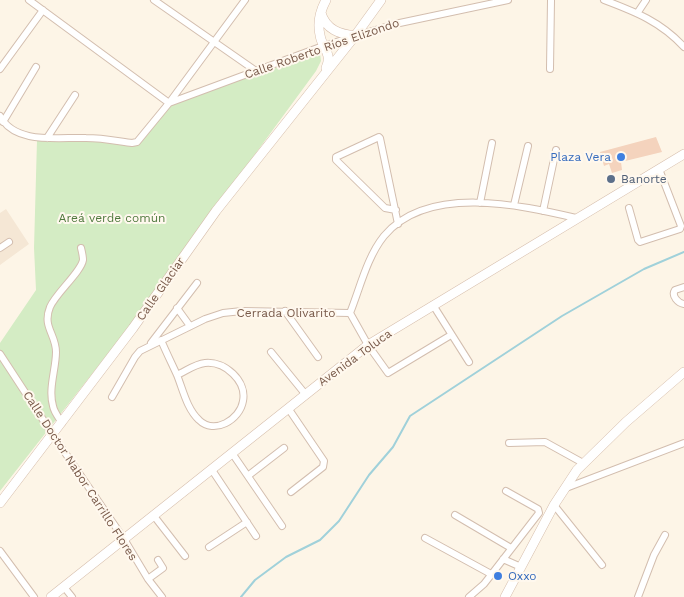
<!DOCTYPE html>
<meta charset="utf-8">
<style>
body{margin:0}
canvas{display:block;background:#fdf5e7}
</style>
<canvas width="684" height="597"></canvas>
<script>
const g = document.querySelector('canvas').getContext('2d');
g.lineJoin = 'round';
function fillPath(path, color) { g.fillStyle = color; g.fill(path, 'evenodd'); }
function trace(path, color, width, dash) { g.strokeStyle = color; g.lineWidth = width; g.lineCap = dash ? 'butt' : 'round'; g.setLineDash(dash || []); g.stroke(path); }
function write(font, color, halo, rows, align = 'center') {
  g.font = font + ' "Work Sans",sans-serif'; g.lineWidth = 4; g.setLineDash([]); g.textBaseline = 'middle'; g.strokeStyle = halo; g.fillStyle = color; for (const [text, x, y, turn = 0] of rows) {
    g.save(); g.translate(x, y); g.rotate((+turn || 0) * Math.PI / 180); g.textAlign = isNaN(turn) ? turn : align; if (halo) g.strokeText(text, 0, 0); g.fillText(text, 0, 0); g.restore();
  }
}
const residential = new Path2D(`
 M6,209L29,244L0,265V213Z`);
const green = new Path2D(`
 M320,53L321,61L316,71L121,337L0,491V343L36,290L34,248L37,140L137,142L169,103Z`);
const stream = new Path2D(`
 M241,597L255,580L286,557L320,540L339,521L369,475L393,447L410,416L562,316L644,269L684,252`);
const building = new Path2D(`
 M656,137L662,152L621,162L622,170L612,173L609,164L604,166L600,152Z`);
const street = new Path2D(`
 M29,0L169,103
 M154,0L256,71
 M604,0C636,12 661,22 684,47
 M638,12L646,0
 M0,69L43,10
 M550,69L551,0
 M169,103L323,46L395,24L508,0
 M0,116C15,145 59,137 86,138C102,138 117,141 132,143L137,142L169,103L245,0
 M3,122L36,67
 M47,138L75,95
 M480,203L492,143
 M514,205L528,146
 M629,208L638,240L640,242L680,229L681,226L659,169
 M396,210L385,208L336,160V157L379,137L380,138L398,224
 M543,211L556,150
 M0,248L9,242
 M684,287L675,290C671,296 678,303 684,304
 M433,305L469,362
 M177,308L190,326
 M285,311L318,357
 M451,335L388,373L368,345L350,313C360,288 367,257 384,236C428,184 520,205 576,218
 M161,340C166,352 172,364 177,375C183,390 187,409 199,420C214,435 240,420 243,401C247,381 225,361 205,363C195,364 186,371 177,375
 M151,343L197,283
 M271,352L306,395
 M0,354L53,435L124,539L148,579L162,597
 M112,397L135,357L140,351L205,319L223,313L242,311L350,313
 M288,408L324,461L323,467L291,492
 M62,423C59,418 54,412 53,406C48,389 56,369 56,352C56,334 42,327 50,307C56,293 81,272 83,260C83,256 82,252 81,248
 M509,443L545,442L583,463
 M232,453L282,526
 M212,470L256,536
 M249,475L284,448
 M566,488L684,443
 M554,505L602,565
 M455,515L511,548
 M154,516L185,556
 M425,538L491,574
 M209,547L247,522
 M0,551L34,597
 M503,559L521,567
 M148,579L163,568L158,560
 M64,587L72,597
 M469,597L484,584L539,513L538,509L506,491
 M638,597L654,555L665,535`);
const secondary = new Path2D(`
 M326,0C320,11 317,22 320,35C322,49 333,53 326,68
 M321,13C326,30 340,34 355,36
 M0,503L133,328L216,211L355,36L381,0
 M51,597L368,345L684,154
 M505,597L554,505L577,470L626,422L684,372`);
const markers = [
 [621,157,5,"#3f7fe0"],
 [611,179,5,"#5c6f8a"],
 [498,576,5,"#3f7fe0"]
];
const streetNames = [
 ["Calle Roberto Ríos Elizondo",322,49,-19],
 ["Calle Glaciar",161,289,-55],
 ["Cerrada Olivarito",286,313],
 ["Avenida Toluca",355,358,-36],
 ["Calle Doctor Nabor Carrillo Flores",80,476,57]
];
const shopNames = [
 ["Plaza Vera",611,157],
 ["Oxxo",508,576,"left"]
];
const serviceNames = [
 ["Banorte",621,179]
];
const parkNames = [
 ["Areá verde común",112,218]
];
fillPath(residential, '#f5e7d5');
fillPath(green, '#d4ecc4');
trace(stream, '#a0d1da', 2);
fillPath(building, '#f4d3bd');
trace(street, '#d3beaf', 8);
trace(secondary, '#d6beac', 10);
trace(street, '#fff', 6);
trace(secondary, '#fff', 9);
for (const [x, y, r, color] of markers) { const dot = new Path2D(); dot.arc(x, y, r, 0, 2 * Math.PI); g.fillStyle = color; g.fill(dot); trace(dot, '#fff8ee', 2); }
write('12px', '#795a4a', '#fff8ee', streetNames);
write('12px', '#366cbe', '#fff8ee', shopNames, 'right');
write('12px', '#4e5e75', '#fff8ee', serviceNames, 'left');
write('12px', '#50793e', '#fff8ee', parkNames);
</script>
